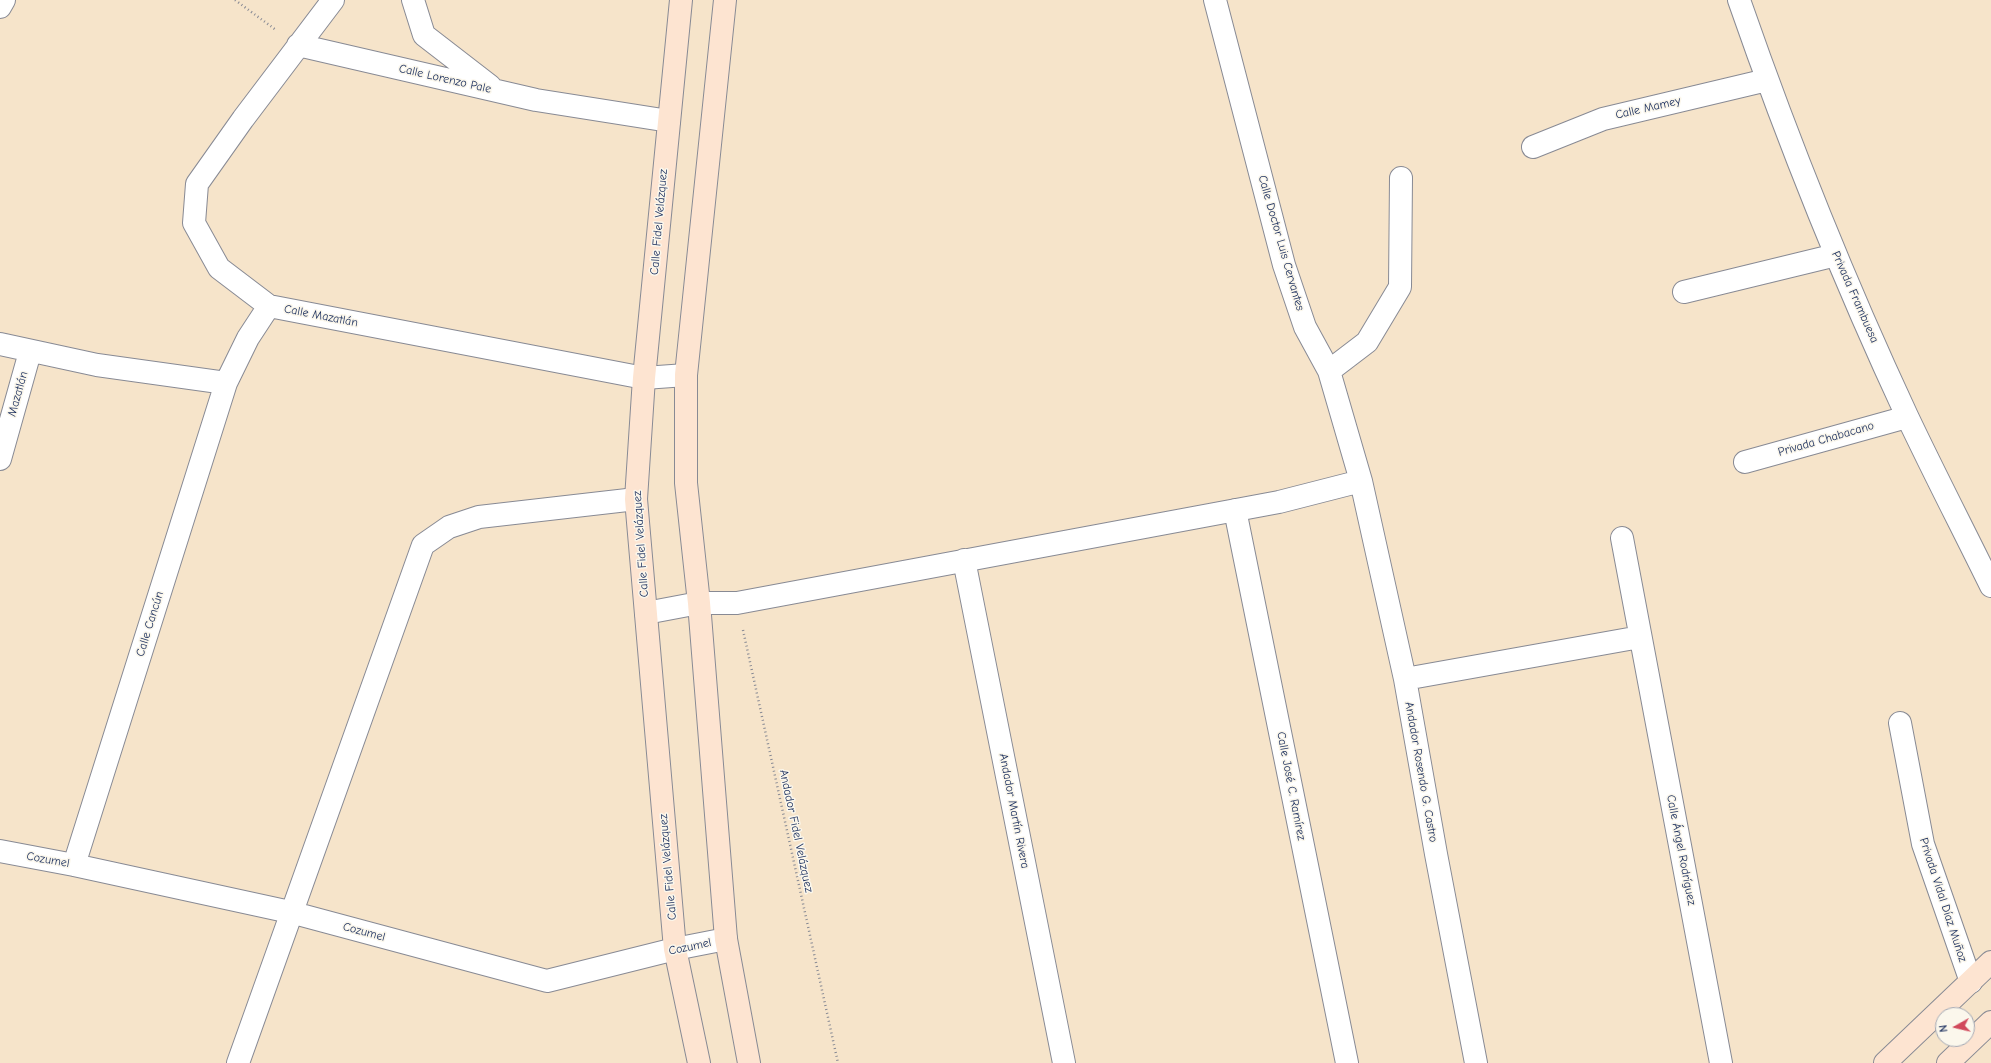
<!DOCTYPE html>
<meta charset="utf-8">
<style>
body{margin:0}
#map{position:relative;width:1991px;height:1063px;overflow:hidden;background:#f6e4ca;font-family:"Comic Neue",sans-serif}
canvas{display:block}
.north{position:absolute;left:1935px;top:1007px;width:40px;height:40px;box-sizing:border-box;background:#fbf7ec;border:1px solid #a1a7b3;border-radius:50%;rotate:262deg;font-size:11px;font-weight:700;line-height:16px;text-align:center;color:#1b2f5e}
.north::after{content:'';display:block;margin:auto;width:14px;height:18px;background:#d1495b;clip-path:polygon(50% 0,100% 100%,50% 72%,0 100%)}
</style>
<div id="map">
<canvas width="1991" height="1063"></canvas>
<div class="north">N</div>
</div>
<script>
const g = document.querySelector('canvas').getContext('2d');
g.lineJoin = 'round';
function trace(path, color, width, dash) { g.strokeStyle = color; g.lineWidth = width; g.lineCap = dash ? 'butt' : 'round'; g.setLineDash(dash || []); g.stroke(path); }
function write(font, color, halo, rows, align = 'center') {
  g.font = font + ' "Comic Neue",sans-serif'; g.lineWidth = 3; g.setLineDash([]); g.textBaseline = 'middle'; g.strokeStyle = halo; g.fillStyle = color; for (const [text, x, y, turn = 0] of rows) {
    g.save(); g.translate(x, y); g.rotate((+turn || 0) * Math.PI / 180); g.textAlign = isNaN(turn) ? turn : align; if (halo) g.strokeText(text, 0, 0); g.fillText(text, 0, 0); g.restore();
  }
}
const path = new Path2D(`
 M235,0L276,30
 M743,630L838,1063`);
const street = new Path2D(`
 M413,0L424,35L490,86
 M1215,0L1284,265L1305,327L1329,371L1361,481L1405,679L1436,854L1476,1063
 M1739,0C1788,141 1844,281 1907,416C1934,473 1963,529 1991,586
 M0,7L4,0
 M298,45L536,100L669,121
 M1533,147L1603,119L1767,80
 M1684,292L1836,255
 M269,306L219,268L194,223L197,184L243,119L333,0
 M0,344L97,365L226,383L248,338L269,306L644,378L686,375
 M1329,371L1367,342L1400,287L1401,178
 M0,459L30,352
 M1745,462L1907,417
 M1235,510L1347,1063
 M1622,538L1721,1063
 M964,560L1064,1063
 M646,613L699,603H737L1279,502L1361,481
 M1405,679L1640,637
 M1900,723L1923,844L1971,982
 M0,851L74,865L290,912L547,981L675,949L726,939
 M74,865L226,383
 M238,1063L423,545L449,527L479,517L636,499`);
const secondary = new Path2D(`
 M681,0L644,378L636,499L675,949L699,1063
 M725,0L686,375V483L699,603L726,939L749,1063
 M1885,1063L1991,962
 M1948,1063L1991,1022`);
const streetNames = [
 ["Calle Lorenzo Pale",445,79,13],
 ["Calle Mamey",1648,108,-13],
 ["Calle Fidel Velázquez",659,222,-85],
 ["Calle Doctor Luis Cervantes",1281,243,74],
 ["Privada Frambuesa",1855,297,66],
 ["Calle Mazatlán",321,316,11],
 ["Mazatlán",18,394,-74],
 ["Privada Chabacano",1826,439,-16],
 ["Calle Fidel Velázquez",641,544,-94],
 ["Calle Cancún",150,624,-73],
 ["Andador Rosendo G. Castro",1421,772,80],
 ["Calle José C. Ramírez",1291,786,79],
 ["Andador Martín Rivera",1014,811,79],
 ["Andador Fidel Velázquez",796,831,78],
 ["Calle Ángel Rodríguez",1681,850,79],
 ["Cozumel",48,860,10],
 ["Calle Fidel Velázquez",668,867,-95],
 ["Privada Vidal Díaz Muñoz",1943,900,72],
 ["Cozumel",364,932,15],
 ["Cozumel",690,947,-12]
];
trace(street, '#888a94', 24);
trace(secondary, '#888a94', 24);
trace(path, '#888a94', 2.5, [1, 3]);
trace(street, '#fff', 22);
trace(secondary, '#fde4d1', 22);
write('12px', '#1b2f5e', '#fbf7ec', streetNames);
</script>
